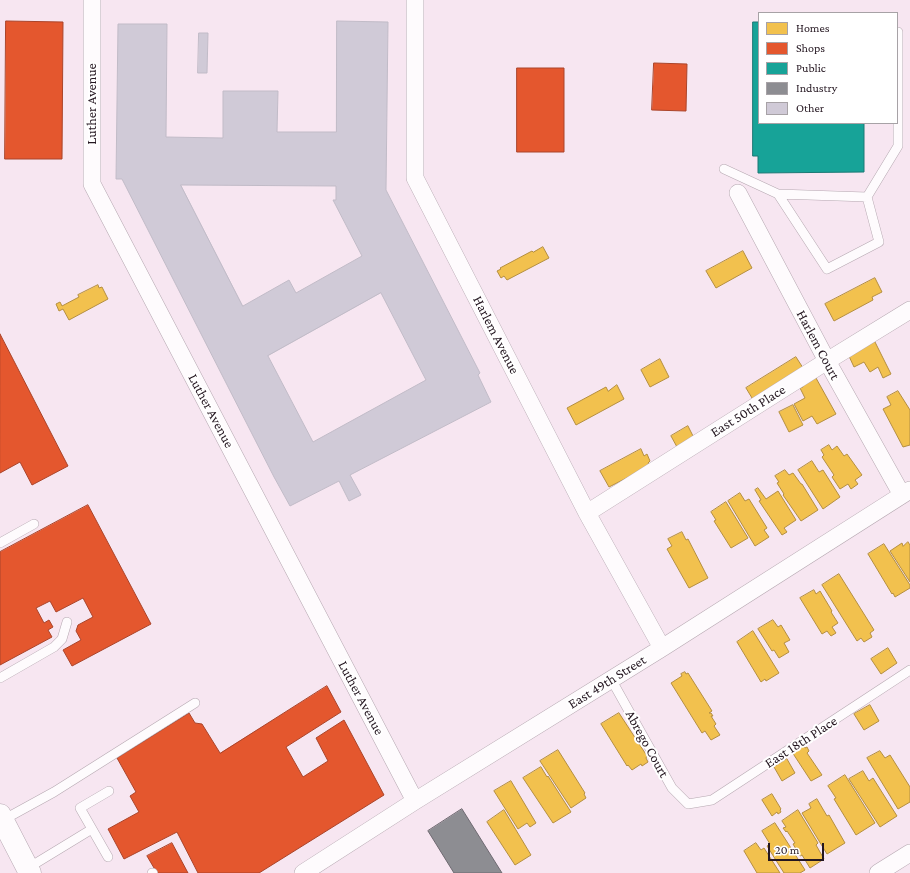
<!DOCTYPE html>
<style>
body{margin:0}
#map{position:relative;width:910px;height:873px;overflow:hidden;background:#f7e6f1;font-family:"Crimson Pro",serif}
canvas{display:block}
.legend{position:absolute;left:758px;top:12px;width:140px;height:112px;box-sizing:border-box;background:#fff;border:1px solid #a7a2a6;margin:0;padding:5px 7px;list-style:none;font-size:12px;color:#241620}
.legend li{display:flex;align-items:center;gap:8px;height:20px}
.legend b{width:20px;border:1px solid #a7a2a6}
.scale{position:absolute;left:768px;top:843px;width:56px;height:18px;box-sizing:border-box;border:2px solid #241620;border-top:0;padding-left:5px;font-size:12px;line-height:14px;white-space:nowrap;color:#241620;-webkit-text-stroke:3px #fff;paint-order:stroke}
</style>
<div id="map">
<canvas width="910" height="873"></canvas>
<ul class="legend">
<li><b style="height:11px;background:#f2c14e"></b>Homes</li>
<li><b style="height:11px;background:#e4572e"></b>Shops</li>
<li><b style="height:11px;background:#17a398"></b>Public</li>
<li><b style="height:11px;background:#8d8d92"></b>Industry</li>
<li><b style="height:11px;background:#d0cad7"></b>Other</li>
</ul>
<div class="scale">20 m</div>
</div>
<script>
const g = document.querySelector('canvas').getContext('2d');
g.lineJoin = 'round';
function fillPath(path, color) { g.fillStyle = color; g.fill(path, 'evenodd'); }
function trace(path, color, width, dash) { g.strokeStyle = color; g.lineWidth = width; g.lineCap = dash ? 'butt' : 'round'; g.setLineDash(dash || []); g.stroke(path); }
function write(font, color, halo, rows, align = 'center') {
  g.font = font + ' "Crimson Pro",serif'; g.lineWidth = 4; g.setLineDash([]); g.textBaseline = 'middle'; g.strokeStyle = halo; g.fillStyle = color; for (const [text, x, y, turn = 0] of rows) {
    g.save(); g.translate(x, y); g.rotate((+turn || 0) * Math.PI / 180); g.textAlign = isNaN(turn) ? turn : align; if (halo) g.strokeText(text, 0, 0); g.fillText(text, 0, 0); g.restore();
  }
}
const homes = new Path2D(`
 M543,247L549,258L507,280L504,276L501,278L497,271L501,269L500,268L532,251L533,252Z
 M743,251L752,268L716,288L706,271Z
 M875,278L882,292L872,297L873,300L834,321L825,304Z
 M98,285L99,288L102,287L108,299L69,320L63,309L59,311L56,304L60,302L62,306L79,297L78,295Z
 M874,340L891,374L883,378L878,367L870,372L864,362L854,367L848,354Z
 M796,357L805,371L755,403L746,388Z
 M660,359L669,377L650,387L641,370Z
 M816,378L836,414L817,424L812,416L803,421L794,404L805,398L800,388L803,387L802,385Z
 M617,385L624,399L576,425L567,408L606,387L608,391Z
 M898,391L910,410V445L903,447L883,409L891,405L887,397Z
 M793,405L803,425L789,432L779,412Z
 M688,426L694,438L677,447L671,436Z
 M829,445L832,450L837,446L844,456L847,454L862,475L855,480L858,484L851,489L848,484L840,489L832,477L834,475L822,457L824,455L821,450Z
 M641,449L644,456L647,454L650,461L648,463L650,466L609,487L600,471Z
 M812,461L819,472L823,470L840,497L823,509L798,470Z
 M785,470L789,475L793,473L801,484H802L818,510L801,521L783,495L784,494L777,483L779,482L775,476Z
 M758,488L766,499L778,491L796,520L784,528L787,532L782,535L759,501L761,500L755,490Z
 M740,493L745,501L749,499L767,528L764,530L769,537L755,546L728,501Z
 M726,502L748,538L731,548L714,521L716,520L711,512Z
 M682,532L686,540L688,539L708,578L689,588L667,549L672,546L668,539Z
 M908,542L910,545V582L890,551L902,543L903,546Z
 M884,544L910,585V588L895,597L893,593L892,594L868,554Z
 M839,574L874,630L870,633L872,637L864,642L861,638L857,641L822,585Z
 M814,590L816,594L820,591L832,611L831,612L838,623L832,627L836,633L831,636L827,631L822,634L800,598Z
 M773,620L778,627L781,625L790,640L784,643L789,652L779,658L774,650L772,651L758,629Z
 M753,631L779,673L766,681L765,679L761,682L737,642Z
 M888,648L897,663L881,674L871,659Z
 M685,672L686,674L688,673L712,711L709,713H711L713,716H711L716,724L714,726L720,735L711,740L705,731L702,733L671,683L682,676L681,674Z
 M870,705L879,721L864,730L854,714Z
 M619,713L647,756L646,758L648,762L642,766L641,764L632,770L628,765L627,766L601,724Z
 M803,744L805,748L807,747L809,751L807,753L822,775L811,781L792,752Z
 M558,750L585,793L584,794L586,798L571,808L540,761Z
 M880,751L885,758L890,755L910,787V802L898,809L867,758Z
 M787,759L795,773L782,781L774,767Z
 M541,767L547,777L548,776L571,812L553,823L523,778Z
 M863,771L869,781L873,778L897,816L880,827L849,779Z
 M845,775L875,823L856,835L834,799L836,798L828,786Z
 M511,781L536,823L530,827L527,823L518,829L494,791Z
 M772,794L781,809L780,810L781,812L778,814L777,812L772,816L762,800Z
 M817,799L827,816L829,815L845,843L827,854L802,813L811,808L809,804Z
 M504,810L531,855L515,865L487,822Z
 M798,810L818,843L816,845L824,859L810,868L802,855L800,856L793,844L795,843L787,831L786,832L783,828L786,827L782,821Z
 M775,823L805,870L800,873H784L767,846L770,844L762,831Z
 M756,843L761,850L764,848L780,873H757L744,851Z`);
const shops = new Path2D(`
 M6,21L63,22L62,159H5Z
 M654,63L687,64L686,111L652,110Z
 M517,68H564V152H517Z
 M0,334L68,466L32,485L20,462L0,473Z
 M88,505L151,624L72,666L63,650L81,640L76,631L78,625L93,617L83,598L56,612L50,601L36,608L44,623L49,620L53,627L48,630L52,637L0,665V552Z
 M327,686L341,712L286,747L303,777L328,761L316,738L344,720L384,795L259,873H198L177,832L124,859L108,829L139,812L130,796L136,792L117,758L189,713L195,723L202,724L220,753Z
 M172,843L188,873H157L147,856Z`);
const public = new Path2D(`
 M753,22H759V123H864V172L758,173V156H753Z`);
const industry = new Path2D(`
 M462,809L502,873H454L428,831Z`);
const building = new Path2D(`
 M337,21L388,22L386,190L480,373L478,375L491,402L350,475L361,495L349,501L339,481L290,506L274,477L122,179H116L118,24H167L166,137L223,138V91H278L277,132H336ZM181,185L336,186V200H333L362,256L296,293L289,280L243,306ZM381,293L426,380L313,442L268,356Z
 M199,33H208L207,73H198Z`);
const lane = new Path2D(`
 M724,169L778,194L827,269L879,242L867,197L778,194
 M867,197L898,146V32
 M0,543L34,524
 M0,678L54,647L62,639L67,622
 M611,679L672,788L688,804L712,800L910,670
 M3,820L54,792L195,703
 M92,829L108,857
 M28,868L92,829L80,808L109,791
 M152,873H153`);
const street = new Path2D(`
 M92,0V184L415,801
 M415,0V178L587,513L662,648
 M738,193L827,361L902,495
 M587,513L827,361L910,310
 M303,873L415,801L662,648L910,490
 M878,873L910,853`);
const primary = new Path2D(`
 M0,815L30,873`);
const streetNames = [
 ["Luther Avenue",92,104,-90],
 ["Harlem Avenue",496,335,63],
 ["Harlem Court",818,345,62],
 ["Luther Avenue",211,411,62],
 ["East 50th Place",748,411,-32],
 ["East 49th Street",607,682,-32],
 ["Luther Avenue",361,698,62],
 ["East 18th Place",801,742,-33],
 ["Abrego Court",647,744,61]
];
fillPath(homes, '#f2c14e');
trace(homes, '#b48e40', 1);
fillPath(shops, '#e4572e');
trace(shops, '#aa442a', 1);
fillPath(public, '#17a398');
trace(public, '#1b7974', 1);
fillPath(industry, '#8d8d92');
trace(industry, '#6e6970', 1);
fillPath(building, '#d0cad7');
trace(building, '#c1bbc7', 1);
trace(lane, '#b5a7b0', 10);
trace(street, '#b5a7b0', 18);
trace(primary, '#b5a7b0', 23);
trace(lane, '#fefbfd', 9);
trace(street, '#fefbfd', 17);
trace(primary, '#fefbfd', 22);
write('14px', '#241620', '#fff', streetNames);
</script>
